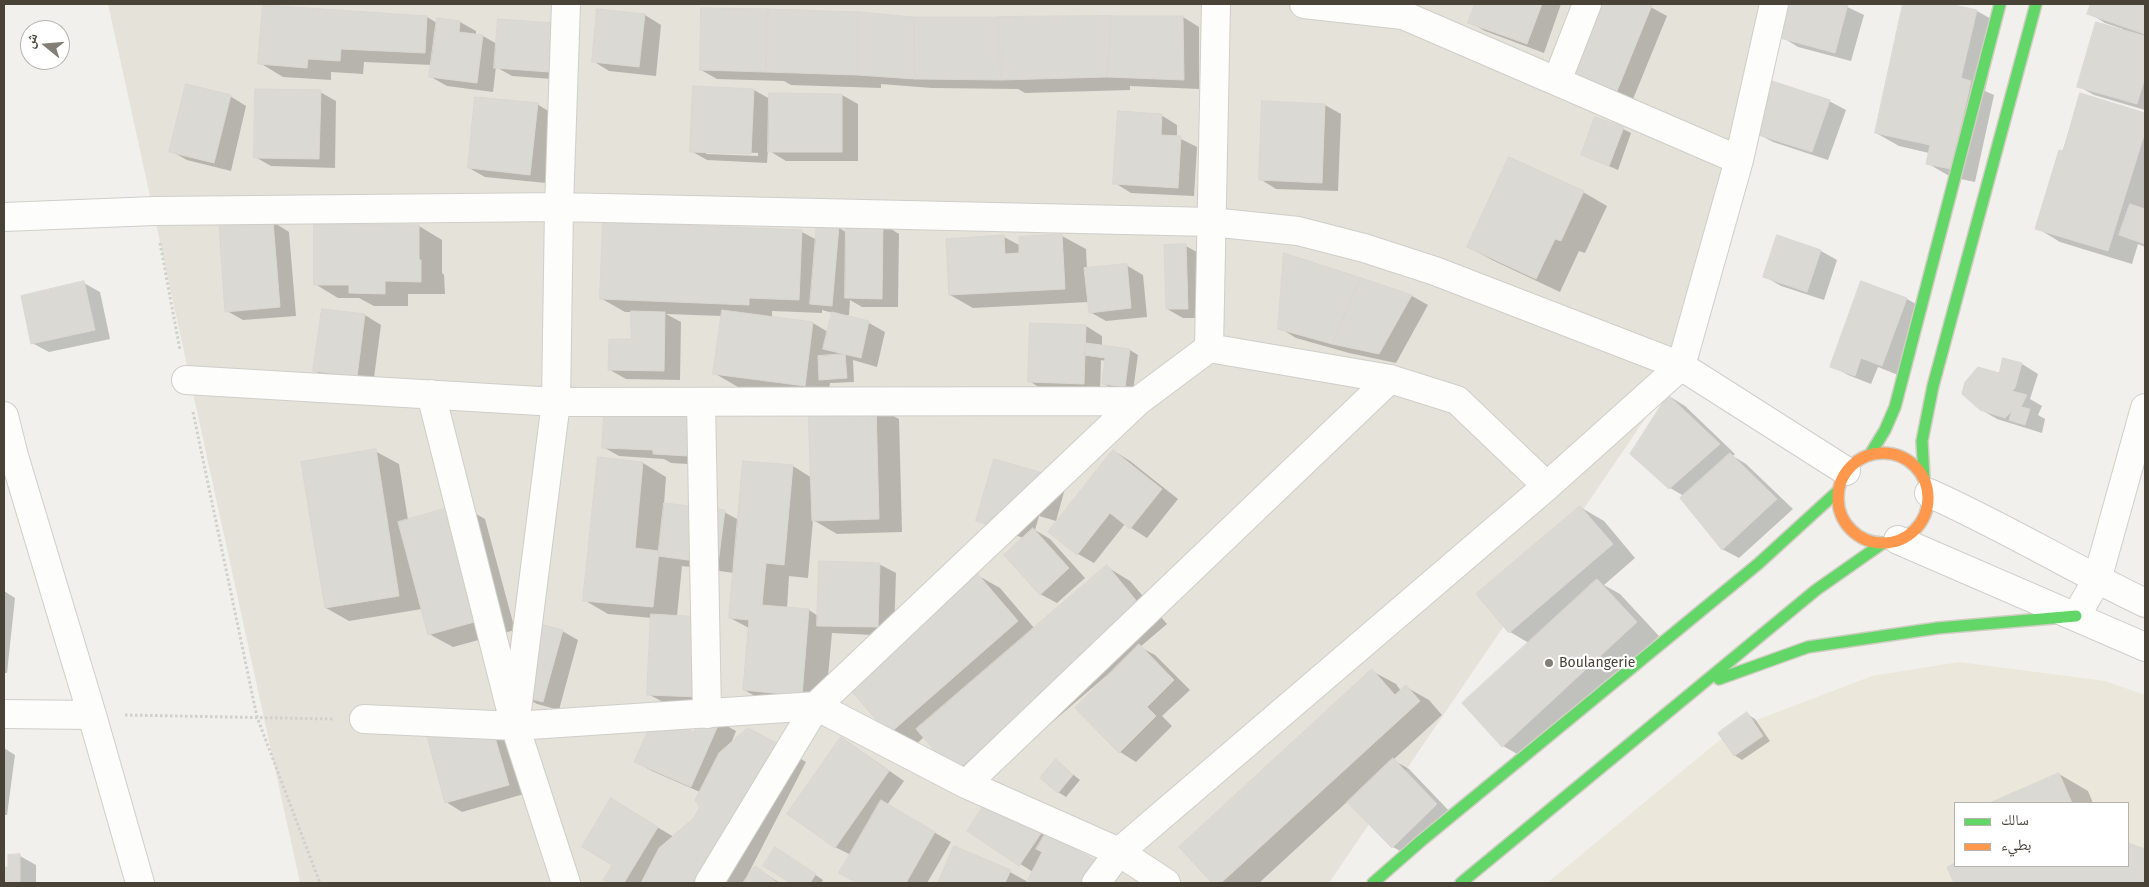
<!DOCTYPE html>
<meta charset="utf-8">
<style>
body{margin:0}
#map{position:relative;width:2149px;height:887px;overflow:hidden;background:#f1f0ec;font-family:"Fira Sans","Noto Naskh Arabic",sans-serif}
canvas{display:block}
.frame{position:absolute;inset:0;border:5px solid #484237;pointer-events:none}
.legend{position:absolute;left:1954px;top:802px;width:175px;height:65px;box-sizing:border-box;background:#fff;border:1px solid #b6b3af;margin:0;padding:6px 9px;list-style:none;font-size:15px;color:#484237}
.legend li{display:flex;align-items:center;gap:10px;height:25px}
.legend b{width:25px;border:1px solid #b6b3af}
.north{position:absolute;left:20px;top:20px;width:50px;height:50px;box-sizing:border-box;background:#fff;border:1px solid #b6b3af;border-radius:50%;rotate:287deg;font-size:14px;font-weight:700;line-height:20px;text-align:center;color:#484237}
.north::after{content:'';display:block;margin:auto;width:18px;height:22px;background:#837f76;clip-path:polygon(50% 0,100% 100%,50% 72%,0 100%)}
</style>
<div id="map">
<canvas width="2149" height="887"></canvas>
<div class="frame"></div>
<ul class="legend">
<li><b style="height:6px;background:#63d668"></b>سالك</li>
<li><b style="height:6px;background:#ff974d"></b>بطيء</li>
</ul>
<div class="north">ش</div>
</div>
<script>
const g = document.querySelector('canvas').getContext('2d');
g.lineJoin = 'round';
function fillPath(path, color) { g.fillStyle = color; g.fill(path, 'evenodd'); }
function trace(path, color, width, dash) { g.strokeStyle = color; g.lineWidth = width; g.lineCap = dash ? 'butt' : 'round'; g.setLineDash(dash || []); g.stroke(path); }
function write(font, color, halo, rows, align = 'center') {
  g.font = font + ' "Fira Sans",sans-serif'; g.lineWidth = 4.5; g.setLineDash([]); g.textBaseline = 'middle'; g.strokeStyle = halo; g.fillStyle = color; for (const [text, x, y, turn = 0] of rows) {
    g.save(); g.translate(x, y); g.rotate((+turn || 0) * Math.PI / 180); g.textAlign = isNaN(turn) ? turn : align; if (halo) g.strokeText(text, 0, 0); g.fillText(text, 0, 0); g.restore();
  }
}
const residential = new Path2D(`
 M108,4H1776L1681,366L1329,883H300Z`);
const education = new Path2D(`
 M1959,662L2105,681L2145,695V883H1547L1733,729L1872,676ZM1955,803H2128V866H1955Z`);
const shadow = new Path2D(`
 M1476,4H1561L1544,53L1485,31L1469,22Z
 M1603,4H1645L1667,16L1631,104L1573,77Z
 M1791,4H1841L1864,15L1851,61L1798,47L1782,37Z
 M1904,4H1944L1977,11L2000,24L1985,91L1994,95L1975,182L1951,177L1927,163L1929,153L1899,146L1876,133Z
 M2092,4H2145V110L2094,95L2078,86L2123,29L2105,23L2089,13Z
 M264,6L427,17L437,23L460,22L476,31V35L483,36L497,44L553,24L566,80L512,76L496,67L493,92L447,86L431,77L432,65L364,62L363,74L331,72V80L283,77L260,63Z
 M599,10L645,15L661,25L656,76L609,71L593,61Z
 M1183,17L1199,27V89L1130,86V90L1025,93L1018,89L932,88L881,84V88L791,85L784,81L717,79L701,70L914,18Z
 M754,90L770,99V95H842L858,104V161H786L768,150L767,163L707,160L691,151ZM706,151L758,153V156L706,154Z
 M320,92L336,101L335,168L271,166L255,157Z
 M2081,95L2145,114V247L2138,244L2132,264L2060,242L2037,228Z
 M230,96L246,106L231,171L187,160L171,151Z
 M1829,101L1846,110L1828,160L1773,142L1756,133Z
 M537,104L553,114L546,183L485,177L469,168Z
 M1325,105L1341,114L1338,191L1276,189L1260,179Z
 M1161,115L1177,125V137L1197,147L1194,196L1131,193L1115,183Z
 M1623,129L1631,133L1618,170L1583,155Z
 M1510,158L1583,192L1607,206L1585,253L1579,251L1560,292L1492,260L1468,247Z
 M273,222L289,232L296,316L243,320L227,311Z
 M883,224L899,234L898,307H862L850,300L849,315L842,316L869,323L885,332L877,367L853,360L854,382L830,383L828,399L738,387L714,373L722,316L666,314L681,322L680,380L626,379L610,370L632,340V312H625L602,299L802,232L817,240L838,227L847,233ZM822,310L833,313L828,332L813,323L772,318V311L822,313Z
 M419,226L442,240V273L444,275L445,294H408V306H374L359,298H338L315,284Z
 M1062,236L1086,249L1087,269L1126,265L1143,275L1147,317L1106,321L1090,312L1089,302L973,308L950,295L1004,237L1021,246L1020,238Z
 M1778,237L1821,251L1837,260L1824,300L1781,286L1764,276Z
 M1165,246H1186L1202,255L1204,318H1183L1167,309Z
 M84,283L100,292L110,339L49,352L32,343Z
 M1862,283L1907,299L1923,308L1898,375L1878,367L1871,384L1848,375L1832,366Z
 M1412,296L1428,305L1396,363L1349,353L1296,338L1280,328Z
 M365,315L381,325L373,385L331,380L315,371Z
 M1086,326L1102,336V346L1130,350L1138,355L1133,391L1111,388L1103,383L1106,361L1101,360L1100,393L1045,391L1029,381Z
 M2004,359L2022,364L2038,374L2030,399L2042,406L2038,415L2045,419L2042,433L1997,419L1980,409L2000,374Z
 M1669,396L1685,406L1735,454L1733,456L1746,464L1793,509L1739,558L1722,549L1684,496L1670,488Z
 M875,406L899,419L902,532L837,534L813,520L808,578L789,576L787,609L809,610L818,616L879,564L896,573L894,636L832,633L825,708L768,703L744,690L749,628L730,618L734,573L682,566L677,616L715,706L665,703L648,694L652,618L608,614L584,600L599,459L643,463L666,477L664,504L724,512L739,520L793,466L812,478Z
 M691,407L704,465L671,463L664,459L619,456L603,447Z
 M375,451L399,464L408,520L462,506L485,519L515,630L453,647L429,634L422,609L349,621L326,608Z
 M1114,451L1130,461L1178,499L1147,538L1125,524L1094,563L1078,554L1050,532Z
 M1066,485L1056,521L1039,516L1035,530L1050,539L1085,578L1057,603L1040,594L1024,538L994,529L978,520Z
 M1580,507L1604,521L1635,558L1604,585L1620,594L1659,636L1526,759L1503,746L1529,643L1510,632Z
 M1107,567L1130,581L1167,624L1140,647L1155,655L1190,690L1162,716L1172,726L1136,762L1120,752L1077,708L1108,677L1106,676L978,786L924,737L913,747L890,733L977,575L1000,588L1035,629Z
 M4,591L15,598L7,673H4Z
 M562,631L578,640L559,710L537,704L521,695Z
 M1372,671L1396,684L1401,691L1406,687L1429,700L1442,715L1393,760L1409,769L1452,814L1409,856L1393,847L1348,801L1259,883H1214L1180,847Z
 M1747,714L1755,719L1770,741L1742,760L1734,755Z
 M720,722L736,731L730,746L783,748L806,762L745,880L746,881L756,868L780,883H611L605,880L614,865L611,800L674,837L695,819L702,807L700,792L652,771L636,762Z
 M506,728L524,794L462,812L446,802L428,737Z
 M842,738L904,781L887,805L951,842L927,883H860L841,872L851,855L835,847Z
 M4,748L15,755L7,815H4Z
 M1056,761L1080,780L1066,797L1058,792Z
 M2059,774L2088,791L2093,803H1994Z
 M1068,827L1058,842L1107,883H939L955,847L1010,872L1028,882L1033,872L968,831Z
 M2128,844L2145,851V883H1955L1948,868L1955,865L2128,866Z
 M783,853L823,880L821,883H793L765,865Z
 M20,856L36,865V883H4V868H9Z`);
const building = new Path2D(`
 M1475,4H1542L1527,44L1468,23Z
 M1602,4H1648L1652,5L1615,96L1571,77Z
 M1790,4H1848L1835,53L1780,38Z
 M1903,4H1949L1977,10L1961,78L1971,81L1951,169L1926,164L1930,145L1875,133Z
 M2091,4H2145V34L2087,14Z
 M263,5L427,16L425,53L341,49L340,61L308,59L307,68L258,64Z
 M701,8L768,9L766,72L700,70Z
 M597,9L645,14L639,67L592,62Z
 M768,9L858,12L857,75L766,72Z
 M858,12L914,17L915,79L857,75Z
 M1112,16H1183L1184,80L1107,77Z
 M1112,16L1107,77L1001,80L998,17Z
 M914,17H998L1001,80L915,79Z
 M437,18L460,21L459,32L483,35L477,83L429,77Z
 M498,19L553,23L550,72L494,68Z
 M2096,22L2145,36V77L2137,104L2077,87Z
 M1772,81L1830,100L1812,152L1755,134Z
 M186,84L231,95L214,163L169,152Z
 M693,86L754,89L751,154L690,152Z
 M255,89L321,90L319,159L254,158Z
 M769,93L842,94V152H768Z
 M2080,93L2145,113V132L2108,251L2035,229L2059,150L2063,151Z
 M475,97L538,103L530,175L468,168Z
 M1262,101L1325,104L1322,183L1259,180Z
 M1118,111L1162,114L1161,135L1181,136L1178,188L1113,184Z
 M1595,117L1624,127L1609,166L1581,155Z
 M1509,157L1584,191L1561,241L1555,239L1536,279L1467,247Z
 M2130,204L2145,209V244L2119,235Z
 M273,221L280,307L225,312L219,225Z
 M603,222L802,230L799,300L749,298V305L600,299Z
 M846,222L883,223L882,299L845,298Z
 M314,224L419,225V260H421V282L385,281V294L349,293V285H314Z
 M817,224L839,226L832,306L810,304Z
 M1062,234L1065,289L949,295L946,239L1004,235L1005,254L1019,253V237Z
 M1777,235L1821,250L1807,292L1763,277Z
 M1186,244L1188,309H1166L1164,245Z
 M1284,253L1361,278L1332,344L1278,329Z
 M1127,264L1131,308L1089,313L1084,268Z
 M1361,278L1412,295L1379,354L1332,344Z
 M84,281L95,330L31,344L21,296Z
 M1861,281L1907,298L1882,366L1861,358L1855,376L1830,367Z
 M322,309L365,314L357,377L313,371Z
 M722,310L813,322L805,386L713,374Z
 M631,311L665,312L664,371L608,370L609,339H631Z
 M832,312L869,321L861,358L823,349Z
 M1030,323L1086,325L1084,384L1028,382Z
 M1086,343L1130,349L1125,387L1102,384L1105,358L1084,355Z
 M845,354L847,378L819,380L818,356Z
 M2003,358L2022,363L2015,388L2012,391L2027,395L2021,407L2030,409L2025,425L2009,420L2012,411L2005,418L1980,410L1962,394L1965,382L1978,367L1999,373Z
 M1668,395L1720,444L1669,489L1630,454Z
 M605,401L691,406L688,456L653,454V450L602,448Z
 M876,405L879,519L812,521L808,407Z
 M376,449L399,596L325,608L301,462Z
 M1113,450L1162,489L1130,529L1110,513L1077,555L1048,532Z
 M1730,453L1777,499L1722,550L1680,498Z
 M598,457L643,462L635,548L659,551L653,607L583,601Z
 M994,459L1050,475L1016,532L976,521Z
 M743,461L793,465L784,565L766,563L762,605L809,609L802,696L743,690L749,620L729,618Z
 M664,503L725,510L718,564L658,556Z
 M462,504L492,617L428,635L398,522Z
 M1580,506L1613,544L1509,633L1476,594Z
 M1033,528L1069,568L1040,595L1004,555Z
 M819,561L880,563L878,627L817,626Z
 M1107,565L1144,610L954,773L916,729Z
 M977,573L1018,621L889,734L847,686Z
 M1597,579L1637,622L1502,747L1462,703Z
 M651,614L703,617L699,697L647,695Z
 M539,624L563,630L543,702L519,696Z
 M1139,644L1174,680L1147,707L1156,716L1119,753L1075,708Z
 M1372,669L1395,695L1406,685L1420,701L1221,883H1212L1179,847Z
 M1747,712L1763,736L1734,756L1718,733Z
 M703,713L720,721L691,787L634,762L655,715L694,732Z
 M489,717L509,785L445,803L427,736Z
 M748,728L784,747L713,883H641L659,848L694,818L700,807L695,800L719,753Z
 M841,737L889,771L835,848L787,814Z
 M1393,758L1437,804L1392,848L1347,802Z
 M1056,759L1073,775L1058,793L1040,778Z
 M2059,773L2072,803H1990Z
 M999,782L1052,817L1019,866L967,831Z
 M611,798L658,827L624,883H609L603,880L612,865L582,847Z
 M881,800L935,832L906,883H857L839,873Z
 M1045,834L1097,861L1086,883H1026L1042,852L1036,849Z
 M2128,843L2145,849V883H1954L1947,867L1955,863V866H2128Z
 M954,846L1011,870L1005,883H938Z
 M775,847L816,874L810,883H791L763,866Z
 M20,854V883H4V867H8V855Z
 M755,866L778,883H743Z`);
const path = new Path2D(`
 M160,243L180,350
 M193,412L257,717L320,883
 M125,715L334,719`);
const street = new Path2D(`
 M1304,4L1403,15L1739,160
 M1557,81L1587,4
 M4,217L154,211L559,207L1211,222L1298,231L1364,248L1435,271L1681,366L1846,471
 M1209,348L1216,4
 M186,380L556,402L1138,401
 M431,394L515,726L566,883
 M701,402L707,714
 M4,416L14,456L92,715L140,883
 M1929,493C2003,526 2072,568 2145,603
 M1898,540L2145,647
 M2076,616L2097,580L2145,408
 M4,714L92,715
 M364,719L515,726L816,706L966,784L1119,852L1166,883
 M515,726L556,402L559,207L566,4
 M966,784L1390,379
 M709,883L816,706L1138,401L1209,348L1390,379L1457,400L1547,486
 M1096,883L1119,852L1547,486L1681,366L1739,160L1774,4`);
const fast = new Path2D(`
 M1871,453L1885,430L1895,407L2000,4
 M1924,478L1922,441L1933,386L2036,4
 M1719,679L1808,647L1938,628L2076,616
 M1373,883L1421,841L1758,564L1838,491
 M1461,883L1816,590L1883,543`);
const slow = new Path2D(`
 M1838 498a45 45 0 1 1 90 0a45 45 0 1 1-90 0Z`);
const markers = [
 [1549,663,5,"#837f76"]
];
const poiNames = [
 ["Boulangerie",1559,663]
];
fillPath(residential, '#e5e2d9');
fillPath(education, '#ece7db');
fillPath(shadow, '#0003');
fillPath(building, '#dbd9d4');
trace(building, '#dad7d2', 1);
trace(street, '#cfcec9', 30);
trace(fast, '#d1cdc3', 14);
trace(slow, '#d1cdc3', 14);
trace(path, '#d1d0cb', 3, [2.5, 2.5]);
trace(street, '#fdfdfc', 28);
trace(fast, '#63d668', 11);
trace(slow, '#ff974d', 11);
for (const [x, y, r, color] of markers) { const dot = new Path2D(); dot.arc(x, y, r, 0, 2 * Math.PI); g.fillStyle = color; g.fill(dot); trace(dot, '#fff', 2); }
write('14px', '#484237', '#fff', poiNames, 'left');
</script>
